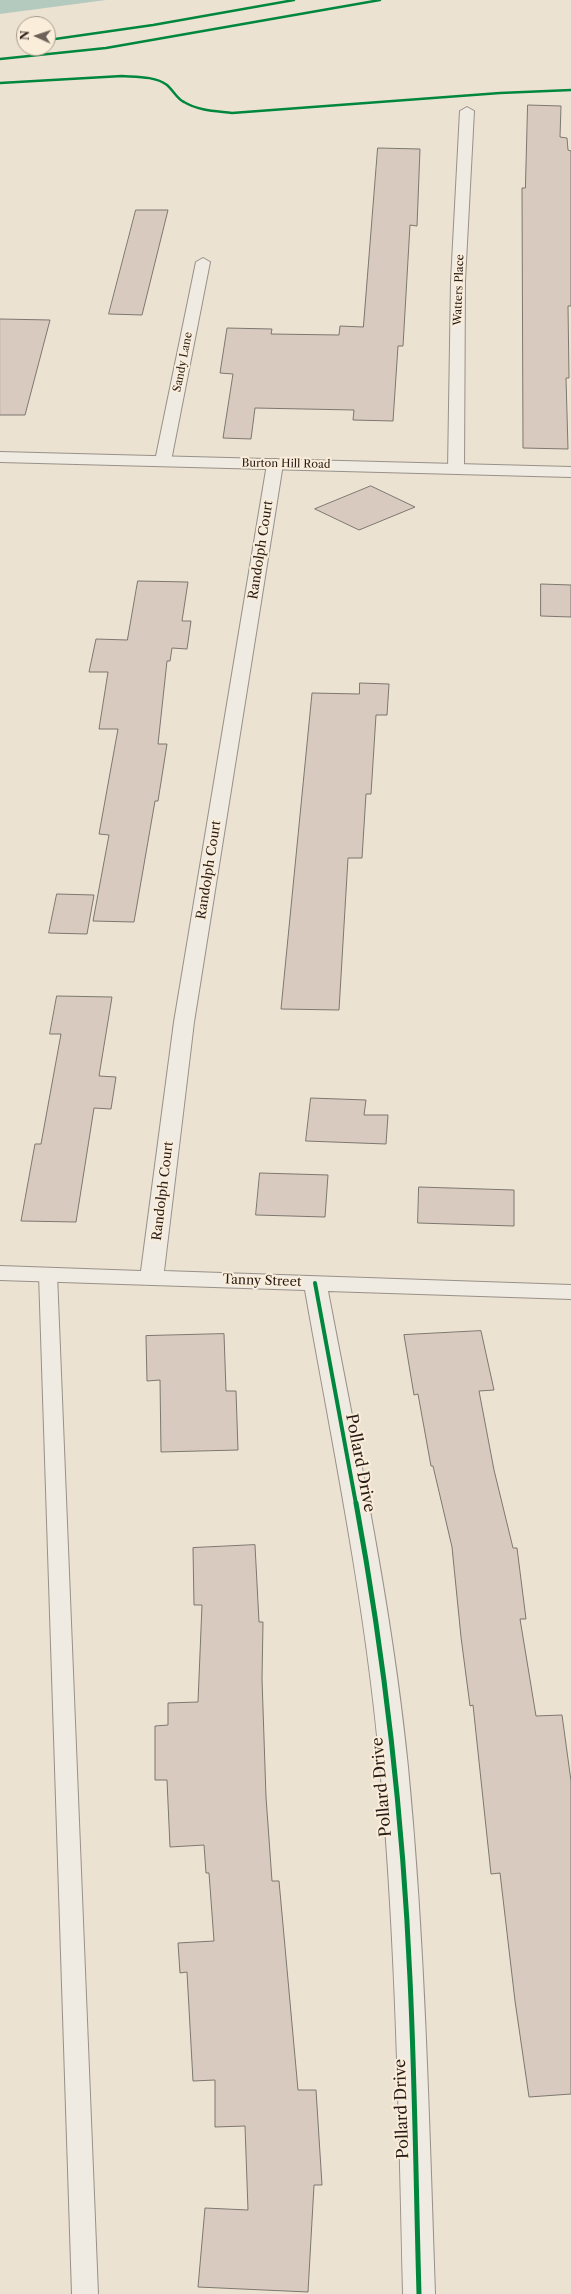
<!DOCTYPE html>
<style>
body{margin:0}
#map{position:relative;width:571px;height:2294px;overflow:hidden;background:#ece2d2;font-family:"Libre Caslon Text",serif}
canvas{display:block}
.north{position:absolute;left:16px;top:16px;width:40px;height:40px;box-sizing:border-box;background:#faeedb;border:1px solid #a69a8d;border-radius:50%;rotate:273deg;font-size:11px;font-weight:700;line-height:16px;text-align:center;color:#291c18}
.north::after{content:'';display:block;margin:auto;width:14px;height:18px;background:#6d6159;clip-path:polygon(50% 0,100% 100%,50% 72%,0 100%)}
</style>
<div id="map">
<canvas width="571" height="2294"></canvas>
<div class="north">N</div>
</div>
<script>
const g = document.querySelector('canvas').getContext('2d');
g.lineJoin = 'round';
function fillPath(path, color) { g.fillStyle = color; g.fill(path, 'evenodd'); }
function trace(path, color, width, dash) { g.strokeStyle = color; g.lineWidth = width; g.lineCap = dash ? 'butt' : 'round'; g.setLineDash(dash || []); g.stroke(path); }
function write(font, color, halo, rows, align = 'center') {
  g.font = font + ' "Libre Caslon Text",serif'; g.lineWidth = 4; g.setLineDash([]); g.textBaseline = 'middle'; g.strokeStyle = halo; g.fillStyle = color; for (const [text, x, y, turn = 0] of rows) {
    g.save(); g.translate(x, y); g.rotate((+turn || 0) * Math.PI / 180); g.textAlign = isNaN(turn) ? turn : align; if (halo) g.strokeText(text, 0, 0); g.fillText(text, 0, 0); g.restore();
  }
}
const water = new Path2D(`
 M0,0H106L0,14Z`);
const building = new Path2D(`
 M528,105L561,106L560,137L567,138L568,150L571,151V306H568L569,378H566L568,449L523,448L522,188H525Z
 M378,148L420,149L417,226L410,225L403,346H398L393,421L353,420L354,410L255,408L251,439L223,438L233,374L220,373L227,328L272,329L271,334L339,335L340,326L363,327Z
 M136,210H168L142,315L109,314Z
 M0,319L50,320L25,415H0Z
 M371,486L415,507L359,530L315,509Z
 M138,581L188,582L182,621H191L187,649L172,648L170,661H167L158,744H167L158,801H155L134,922L93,921L109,835L99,834L118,729H99L108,672H89L96,639L127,640Z
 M541,584L571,585V617L541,616Z
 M360,683L389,684L387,715H376L371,794H366L362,858H348L339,1010L281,1009L312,693L359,694Z
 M57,894L94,895L87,934L49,933Z
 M57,996L112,997L99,1076L116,1077L111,1109L94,1108L76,1222L21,1221L35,1144H41L61,1034H50Z
 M311,1098L366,1100L364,1115H388L386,1144L306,1141Z
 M260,1173L328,1175L325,1217L256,1215Z
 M419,1187L514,1190V1226L418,1223Z
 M481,1331L494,1390L479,1391L494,1470L513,1548H517L526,1619H520L536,1716L562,1715L571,1781V2094L529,2097L515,2001L500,1873L491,1874L473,1705L470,1706L461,1637L452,1547L433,1466H431L418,1394L414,1395L404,1335Z
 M224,1334L226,1391H236L238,1450L161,1452L160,1380L147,1381L146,1336Z
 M255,1545L259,1622H263L262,1679L266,1797L272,1881H279L298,2090H316L322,2185H314L308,2292L198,2287L205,2208L248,2210L245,2126L215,2127V2080L193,2081L187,1972L180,1973L178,1943L214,1941L209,1873H206L204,1845L170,1847L167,1780H155V1726L168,1725V1703L198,1702L202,1605H194L193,1548Z`);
const service = new Path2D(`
 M48,1268L55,1270L57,1274L98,2294H72L39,1274L41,1270Z`);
const minor = new Path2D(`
 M467,107L474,111L465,281L464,469L462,472H450L448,469L451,281L460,111Z
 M203,258L210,262L171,461L169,464H157L155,461L196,262Z
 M275,459L281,461L283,464L194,1022L164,1271L571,1285V1299L328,1291C358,1449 392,1607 408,1767C425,1942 429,2118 435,2294H403C399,2118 396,1942 380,1767C366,1606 333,1448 305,1290L0,1280V1266L141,1271L174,1022L267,464L269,461Z`);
const tertiary = new Path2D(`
 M0,452L571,467V477L0,462Z`);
const cyclewayFar2 = new Path2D(`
 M48,40L153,25L294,0
 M0,59L106,48L380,0
 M0,83L122,76C136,77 155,76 167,85C173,90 177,99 184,102C199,111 216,111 232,113L500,93L571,90`);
const cyclewayFar1 = new Path2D(`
 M315,1283L356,1504`);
const cycleway = new Path2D(`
 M356,1503C385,1660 403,1820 410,1979C415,2084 416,2189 419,2294`);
const farStreetnames = [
 ["Watters Place",459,290,-88],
 ["Sandy Lane",183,362,-79],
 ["Burton Hill Road",286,464,1]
];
const streetNames = [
 ["Randolph Court",261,550,-81],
 ["Randolph Court",209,870,-81],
 ["Randolph Court",163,1191,-83],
 ["Tanny Street",262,1281,2]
];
const nearStreetnames = [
 ["Pollard Drive",360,1463,79],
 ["Pollard Drive",382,1787,-95],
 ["Pollard Drive",402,2109,-92]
];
fillPath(water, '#b5cabe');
fillPath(building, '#d9cabf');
trace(building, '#7d776f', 1);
trace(service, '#989188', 2);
trace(minor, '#989188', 2);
trace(tertiary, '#989188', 2);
fillPath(service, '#efeae2');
fillPath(minor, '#efeae2');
fillPath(tertiary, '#efeae2');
trace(cyclewayFar2, '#00873e', 2.5);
trace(cyclewayFar1, '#00873e', 4);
trace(cycleway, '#00873e', 5);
write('11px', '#291c18', '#faeedb', farStreetnames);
write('13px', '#291c18', '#faeedb', streetNames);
write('16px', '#291c18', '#faeedb', nearStreetnames);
</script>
